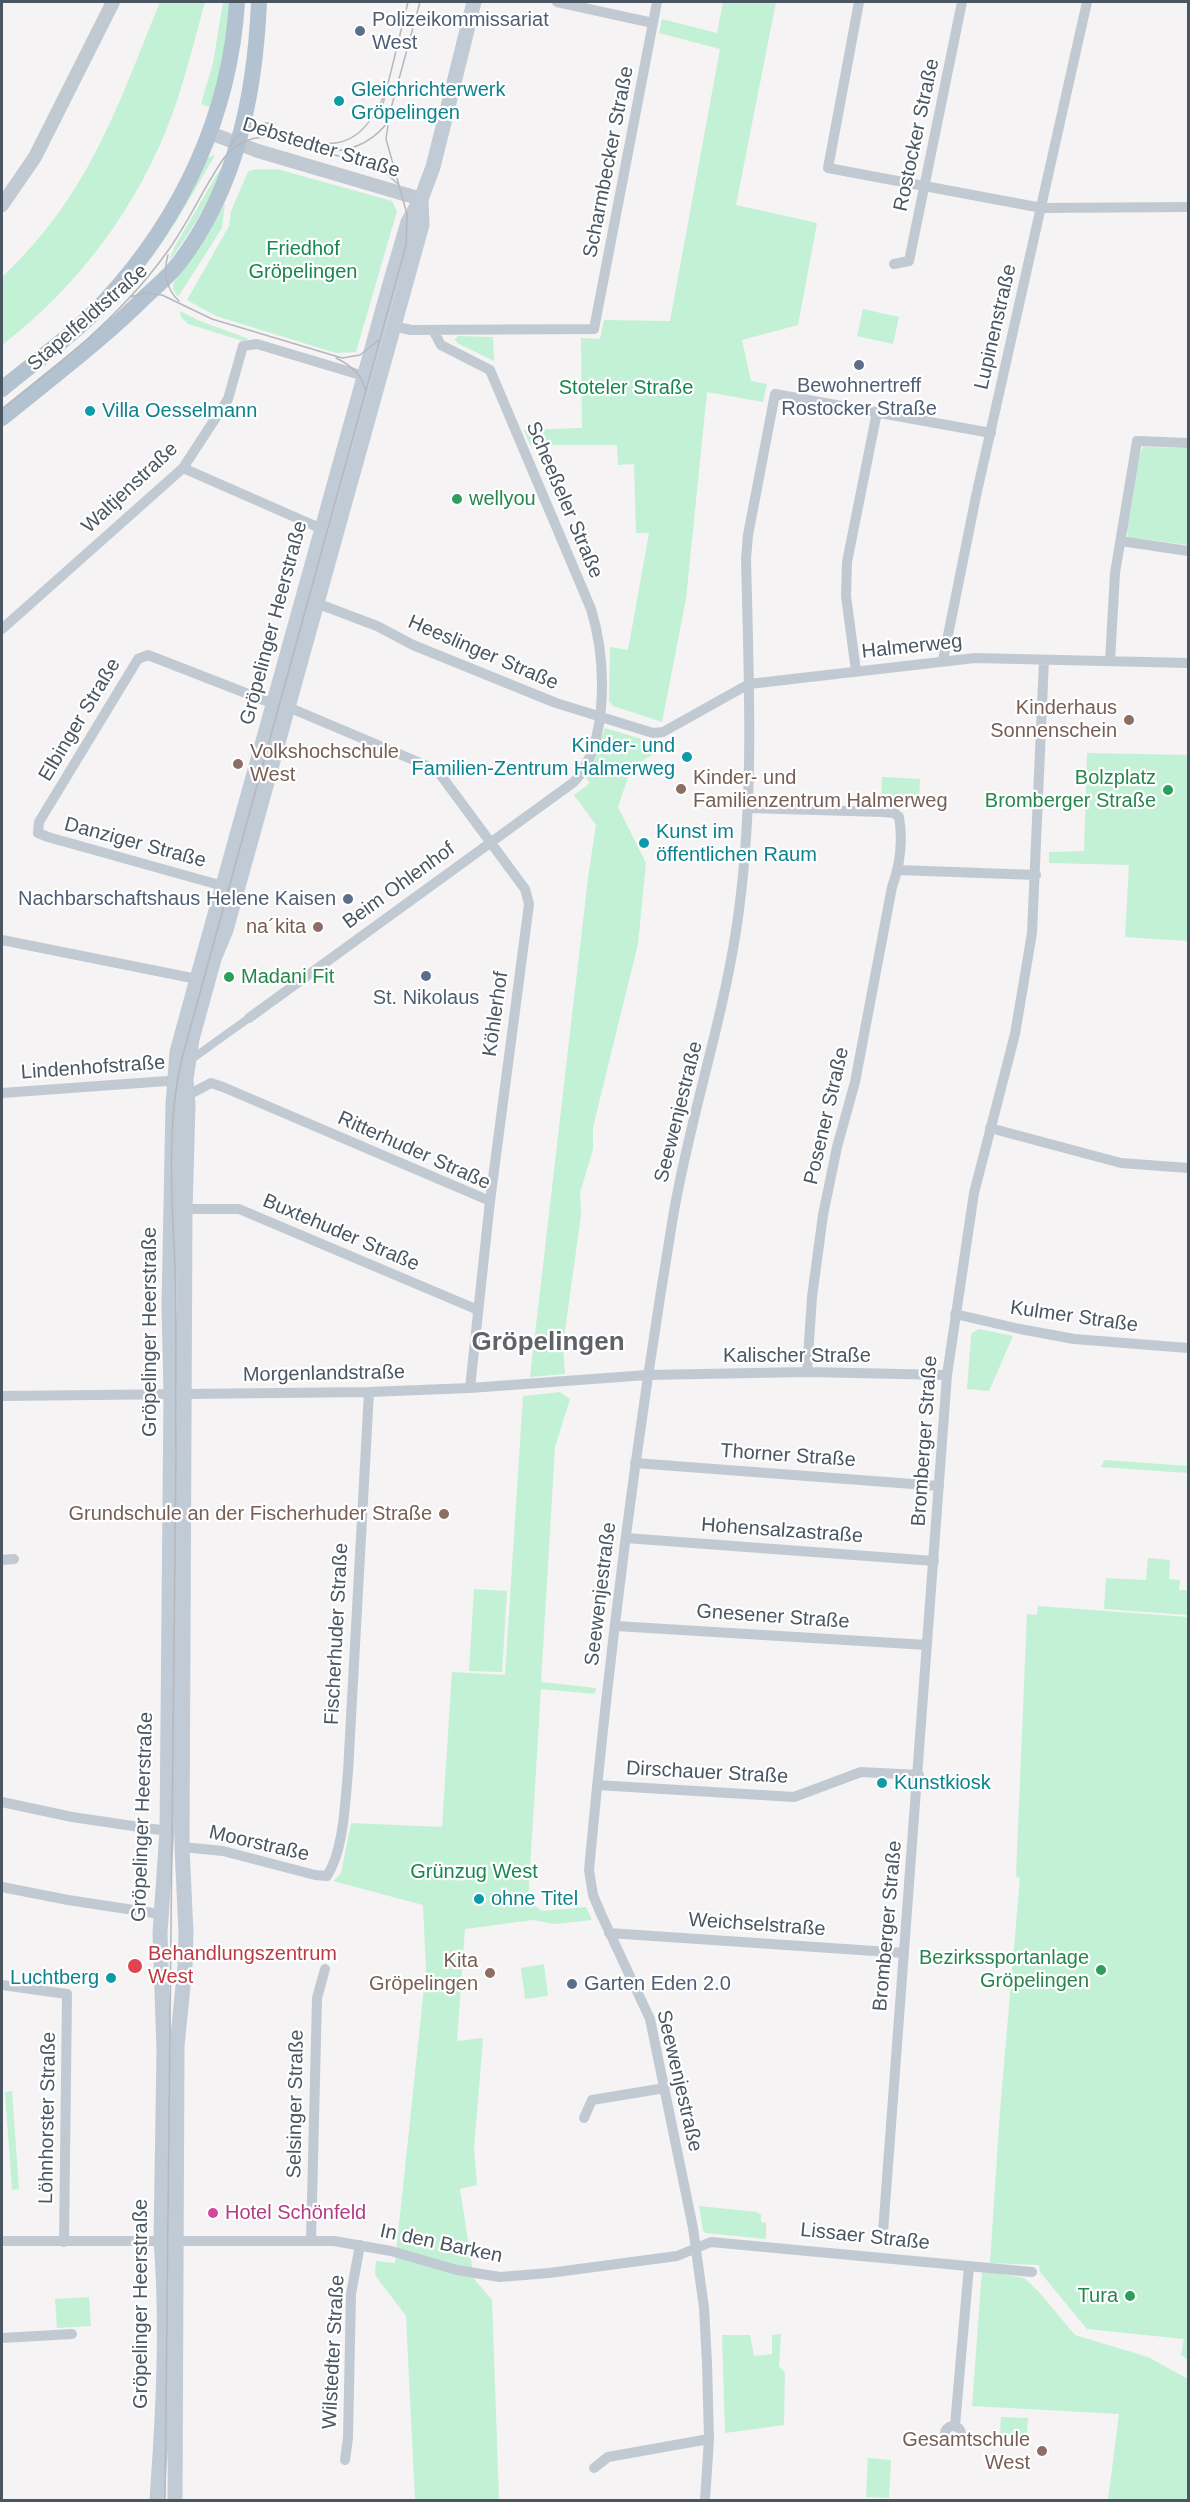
<!DOCTYPE html>
<meta charset="utf-8">
<style>
body{margin:0}
#map{position:relative;width:1190px;height:2502px;overflow:hidden;background:#f5f3f3;font-family:Arial,sans-serif}
canvas{display:block}
.frame{position:absolute;inset:0;border:3px solid #4a5661;pointer-events:none}
</style>
<div id="map">
<canvas width="1190" height="2502"></canvas>
<div class="frame"></div>
</div>
<script>
const g = document.querySelector('canvas').getContext('2d');
g.lineJoin = 'round';
function fillPath(path, color) { g.fillStyle = color; g.fill(path, 'evenodd'); }
function trace(path, color, width, dash) { g.strokeStyle = color; g.lineWidth = width; g.lineCap = dash ? 'butt' : 'round'; g.setLineDash(dash || []); g.stroke(path); }
function write(font, color, halo, rows, align = 'center') {
  g.font = font + ' Arial,sans-serif'; g.lineWidth = 4.5; g.setLineDash([]); g.textBaseline = 'middle'; g.strokeStyle = halo; g.fillStyle = color; for (const [text, x, y, turn = 0] of rows) {
    g.save(); g.translate(x, y); g.rotate((+turn || 0) * Math.PI / 180); g.textAlign = isNaN(turn) ? turn : align; if (halo) g.strokeText(text, 0, 0); g.fillText(text, 0, 0); g.restore();
  }
}
const green = new Path2D(`
 M160,2H205C195,38 186,76 173,112C140,204 79,286 2,345V277C89,196 117,107 160,2Z
 M223,2H232L229,28L212,108L201,104L213,63Z
 M723,2H776L736,205L817,223L798,325L742,340L751,381L767,384L763,402L707,392L686,599L662,722L613,706L609,701L610,647L628,650L649,533H636L634,464L618,465L617,445H530L524,430L582,428L581,338L600,339L604,320L670,321L720,49L659,33L662,19L717,33Z
 M215,155C182,212 156,261 108,309L206,158Z
 M220,169L222,170C208,204 189,234 168,263L174,248Z
 M277,169L392,201L397,211L356,352L336,353L216,316L187,300L229,226L231,211L248,172C255,167 268,171 277,169Z
 M225,203L222,228L178,297L173,289L174,282L208,234Z
 M863,309L899,317L893,344L857,336Z
 M180,311L200,321L249,339L243,341L188,324L181,317Z
 M458,336L493,337L494,361L457,343L455,339Z
 M1143,447L1188,448V545L1128,537L1127,530L1140,454Z
 M605,728L655,743L660,750L631,768L618,807L646,863L638,944L593,1127V1149L580,1193L581,1215L563,1345L565,1374L530,1377L588,878L596,825L574,795L590,783L586,778Z
 M1087,753L1188,755V941L1125,937L1129,865L1049,863V852L1084,851Z
 M882,777L920,779L919,805L881,804Z
 M979,1329L1013,1336L989,1391L967,1389L971,1337L972,1333Z
 M560,1392L570,1399L555,1447L541,1682L596,1688L595,1694L541,1689L528,1901L542,1911L586,1907L592,1920L554,1924L533,1920L465,1929L457,2041L483,2038L474,2149L477,2185L460,2189L474,2279L492,2300L499,2500H415L406,2316L375,2275L376,2261L395,2263L426,1969L423,1905L333,1881L341,1873L351,1823L442,1827L452,1672L505,1675L523,1396Z
 M1104,1460L1188,1466V1473L1101,1467Z
 M1148,1558L1170,1560L1169,1579L1180,1580L1179,1590H1188V1615L1104,1609L1106,1578L1146,1580Z
 M474,1589L507,1591L502,1672L469,1671Z
 M1038,1606L1188,1617V2360L1181,2355L1184,2339L1087,2329L1040,2272L1039,2265L990,2263L1000,2111L1020,1878L1016,1876L1027,1614L1037,1615Z
 M544,1964L548,1996L525,1999L521,1968Z
 M12,2091L19,2189L12,2190L5,2092Z
 M699,2206L757,2212L761,2215V2222L766,2223V2239L706,2233L703,2231Z
 M982,2271L1024,2278L1039,2292L1075,2335L1148,2357L1188,2379V2500H1108L1119,2414L972,2406Z
 M89,2297L91,2326L57,2328L55,2299Z
 M781,2334L779,2366L785,2373L784,2425L725,2433L722,2335H750L754,2356L772,2354V2335Z
 M1001,2417L1028,2418L1027,2436L1000,2434Z
 M868,2458L891,2460L889,2498L866,2497Z`);
const pedestrian = new Path2D(`
 M189,1061L249,1018`);
const minor = new Path2D(`
 M557,2L653,23
 M859,2L828,168L1042,208L1188,207
 M894,264L909,261L962,2
 M393,326L411,330L594,329L657,2
 M183,468L322,529
 M1121,541L1188,551
 M311,601L377,626L413,645L556,703L653,733L663,732L749,684L975,658L1188,663
 M2,629L183,468L228,399L243,346L257,344L364,376
 M943,660L976,496L1087,2
 M1110,661L1115,573L1137,441L1188,443
 M856,671L846,596L847,562L877,412
 M288,707L437,770L525,889L529,904L490,1201L470,1388
 M749,808L883,812L894,813L899,817C903,840 900,865 892,887L855,1082L837,1147L823,1215L812,1297L807,1372
 M898,870L1036,875
 M223,886L48,837L38,833L39,822L138,659L148,655L274,704
 M2,940L197,979
 M249,1018L574,782C610,742 606,658 591,609L490,370L441,345L433,330
 M2,1093L181,1080
 M188,1095L211,1083L223,1087L490,1201
 M990,1128L1121,1163L1188,1168
 M185,1209H239L478,1310
 M955,1314L1020,1329L1074,1339L1188,1348
 M2,1396L369,1392L470,1388L647,1375L807,1372L947,1375
 M635,1463L939,1486
 M626,1538L934,1561
 M2,1560L14,1559
 M616,1626L927,1645
 M597,1785L794,1797L861,1772L919,1775
 M2,1802L72,1817L167,1831
 M182,1847L223,1851L315,1875L327,1876C344,1850 345,1802 348,1772L369,1392
 M2,1887L68,1900L160,1914
 M609,1933L904,1953
 M2,1985L67,1994L64,2242
 M584,2118L592,2100L665,2088
 M883,2232L947,1375L974,1193L1015,1034L1032,933L1044,660
 M311,2240L317,1998L325,1969
 M2,2241H334L391,2251L457,2270L500,2277L549,2273L677,2256L711,2242L1032,2272
 M2,2338L72,2334
 M955,2425L969,2266
 M945 2434a8 8 0 1 1 16 0a8 8 0 1 1-16 0Z
 M345,2460L348,2438L351,2294L360,2245
 M594,2468L608,2457L709,2439
 M705,2500L709,2439L707,2363L704,2308L693,2228L650,2019L601,1914L593,1895L589,1870C609,1652 637,1434 673,1217C689,1121 721,1028 736,931C755,808 749,684 746,559L748,535L775,394L991,433`);
const tertiary = new Path2D(`
 M210,133L258,151L421,199
 M2,205L35,157L113,2`);
const secondary = new Path2D(`
 M157,2500C163,2416 168,2326 161,2241L164,2050L160,1933L167,1831L171,1393L169,1306L173,1104L177,1052L197,979L389,287L408,222L421,199L433,167L474,2
 M175,2500L177,2046L185,1966L186,1933L182,1847L185,1209L188,1105L186,1079L192,1039L214,959L226,930L422,225L421,200`);
const primary = new Path2D(`
 M2,389C37,360 75,334 106,300C182,217 230,115 237,2
 M2,418C51,378 102,340 147,295C158,285 170,275 179,263C237,187 255,94 259,2`);
const tram = new Path2D(`
 M383,104L408,2
 M313,142C351,150 369,128 384,96
 M230,146C240,130 256,122 275,123
 M332,151C356,150 376,139 390,119
 M168,255C163,272 166,289 179,301
 M130,297L145,293L162,295L212,319L342,358L360,355L379,340
 M336,358C352,366 363,375 366,393
 M2,409C62,362 122,315 167,252C189,222 203,188 224,158C237,141 255,135 276,138L380,168L398,184
 M165,2500L176,1452C175,1391 177,1330 175,1269C172,1199 166,1126 182,1058L406,245L407,214L386,139L390,112L420,2`);
const markers = [
 [360,31,6,"#5c6f8a"],
 [339,101,6,"#0f9aa8"],
 [859,365,6,"#5c6f8a"],
 [90,411,6,"#0f9aa8"],
 [457,499,6,"#2e9e5b"],
 [1129,720,6,"#8d6e63"],
 [687,757,6,"#0f9aa8"],
 [238,764,6,"#8d6e63"],
 [681,789,6,"#8d6e63"],
 [1168,790,6,"#2e9e5b"],
 [644,843,6,"#0f9aa8"],
 [348,899,6,"#5c6f8a"],
 [318,927,6,"#8d6e63"],
 [426,976,6,"#5c6f8a"],
 [229,977,6,"#2e9e5b"],
 [444,1514,6,"#8d6e63"],
 [882,1783,6,"#0f9aa8"],
 [479,1899,6,"#0f9aa8"],
 [135,1966,8,"#e0444e"],
 [1101,1970,6,"#2e9e5b"],
 [490,1973,6,"#8d6e63"],
 [111,1978,6,"#0f9aa8"],
 [572,1984,6,"#5c6f8a"],
 [213,2213,6,"#d1479c"],
 [1130,2296,6,"#2e9e5b"],
 [1042,2451,6,"#8d6e63"]
];
const serviceNames = [
 ["Polizeikommissariat",372,20],
 ["West",372,43],
 ["Bewohnertreff",859,386,"center"],
 ["Rostocker Straße",859,409,"center"],
 ["Nachbarschaftshaus Helene Kaisen",336,899,"right"],
 ["St. Nikolaus",426,998,"center"],
 ["Garten Eden 2.0",584,1984]
];
const cultureNames = [
 ["Gleichrichterwerk",351,90],
 ["Gröpelingen",351,113],
 ["Villa Oesselmann",102,411],
 ["Kinder- und",675,746,"right"],
 ["Familien-Zentrum Halmerweg",675,769,"right"],
 ["Kunst im",656,832],
 ["öffentlichen Raum",656,855],
 ["Kunstkiosk",894,1783],
 ["ohne Titel",491,1899],
 ["Luchtberg",99,1978,"right"]
];
const streetNames = [
 ["Rostocker Straße",917,135,-78],
 ["Debstedter Straße",321,148,17],
 ["Scharmbecker Straße",609,162,-79],
 ["Stapelfeldtstraße",88,318,-41],
 ["Lupinenstraße",996,327,-77],
 ["Waltjenstraße",130,488,-43],
 ["Scheeßeler Straße",564,500,67],
 ["Gröpelinger Heerstraße",274,623,-75],
 ["Halmerweg",912,647,-6],
 ["Heeslinger Straße",483,653,23],
 ["Elbinger Straße",80,720,-59],
 ["Danziger Straße",135,843,15],
 ["Beim Ohlenhof",399,886,-36],
 ["Köhlerhof",496,1014,-82],
 ["Lindenhofstraße",93,1068,-4],
 ["Seewenjestraße",679,1112,-76],
 ["Posener Straße",827,1116,-77],
 ["Ritterhuder Straße",414,1151,24],
 ["Buxtehuder Straße",341,1233,23],
 ["Kulmer Straße",1074,1317,8],
 ["Gröpelinger Heerstraße",150,1332,-90],
 ["Kalischer Straße",797,1356],
 ["Morgenlandstraße",324,1374,-1],
 ["Bromberger Straße",925,1441,-86],
 ["Thorner Straße",788,1456,4],
 ["Hohensalzastraße",782,1531,4],
 ["Seewenjestraße",601,1594,-83],
 ["Gnesener Straße",773,1617,4],
 ["Fischerhuder Straße",337,1634,-87],
 ["Dirschauer Straße",707,1773,3],
 ["Gröpelinger Heerstraße",143,1817,-88],
 ["Moorstraße",259,1844,13],
 ["Weichselstraße",757,1925,4],
 ["Bromberger Straße",888,1926,-85],
 ["Seewenjestraße",679,2081,77],
 ["Selsinger Straße",296,2104,-89],
 ["Löhnhorster Straße",48,2118,-89],
 ["Lissaer Straße",865,2237,6],
 ["In den Barken",441,2244,12],
 ["Gröpelinger Heerstraße",141,2304,-90],
 ["Wilstedter Straße",334,2352,-87]
];
const parkNames = [
 ["Friedhof",303,249],
 ["Gröpelingen",303,272],
 ["Stoteler Straße",626,388],
 ["Grünzug West",474,1872]
];
const leisureNames = [
 ["wellyou",469,499,"left"],
 ["Bolzplatz",1156,778],
 ["Bromberger Straße",1156,801],
 ["Madani Fit",241,977,"left"],
 ["Bezirkssportanlage",1089,1958],
 ["Gröpelingen",1089,1981],
 ["Tura",1118,2296]
];
const educationNames = [
 ["Kinderhaus",1117,708],
 ["Sonnenschein",1117,731],
 ["Volkshochschule",250,752,"left"],
 ["West",250,775,"left"],
 ["Kinder- und",693,778,"left"],
 ["Familienzentrum Halmerweg",693,801,"left"],
 ["na´kita",306,927],
 ["Grundschule an der Fischerhuder Straße",432,1514],
 ["Kita",478,1961],
 ["Gröpelingen",478,1984],
 ["Gesamtschule",1030,2440],
 ["West",1030,2463]
];
const healthNames = [
 ["Behandlungszentrum",148,1954],
 ["West",148,1977]
];
const hotelNames = [
 ["Hotel Schönfeld",225,2213]
];
const districtNames = [
 ["Gröpelingen",548,1343]
];
fillPath(green, '#c3f1d5');
trace(pedestrian, '#c1cad2', 8);
trace(minor, '#c1cad2', 10);
trace(tertiary, '#c1cad2', 14);
trace(secondary, '#c1cbd6', 15);
trace(primary, '#b3c2d1', 16);
trace(tram, '#b5b8bd', 1.5);
for (const [x, y, r, color] of markers) { const dot = new Path2D(); dot.arc(x, y, r, 0, 2 * Math.PI); g.fillStyle = color; g.fill(dot); trace(dot, '#fff', 2); }
write('20px', '#4e5e75', '#fff', serviceNames, 'left');
write('20px', '#0d838f', '#fff', cultureNames, 'left');
write('20px', '#4a5661', '#fff', streetNames);
write('20px', '#17864f', '#fff', parkNames);
write('20px', '#27864d', '#fff', leisureNames, 'right');
write('20px', '#785e54', '#fff', educationNames, 'right');
write('20px', '#be3a42', '#fff', healthNames, 'left');
write('20px', '#b23c85', '#fff', hotelNames, 'left');
write('bold 26px', '#5f6368', '#fff', districtNames);
</script>
